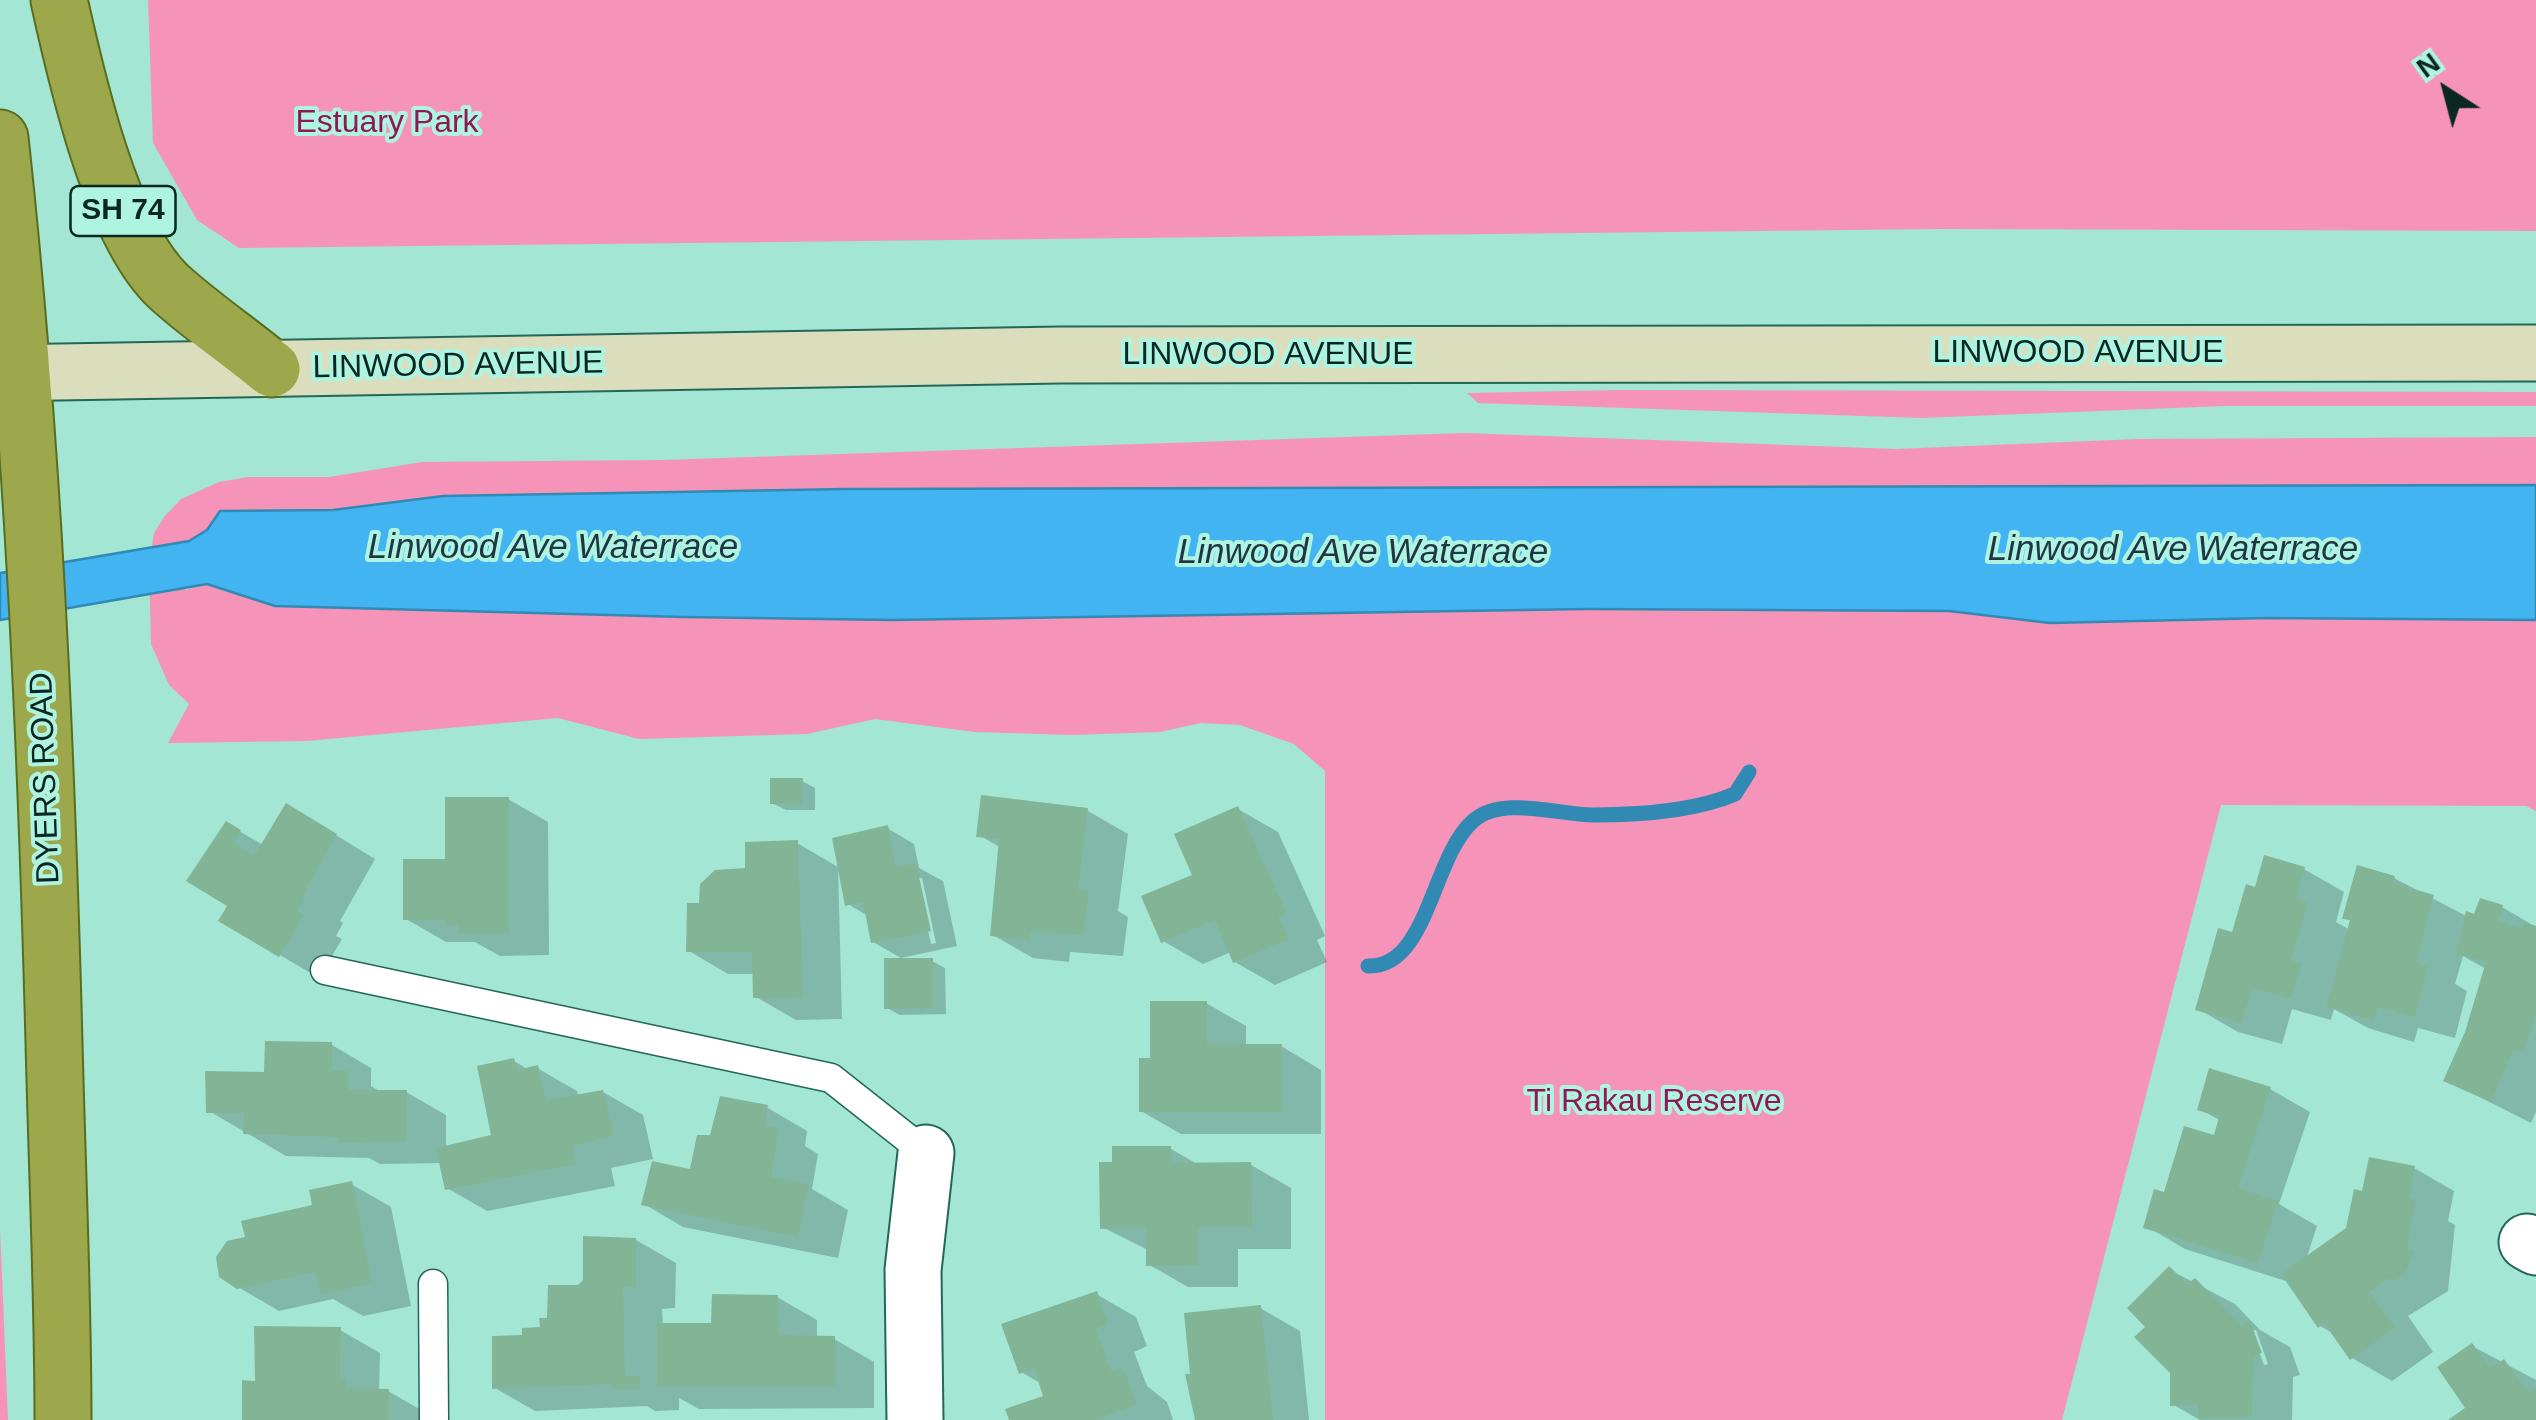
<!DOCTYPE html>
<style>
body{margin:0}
#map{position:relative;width:2536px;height:1420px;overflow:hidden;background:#a3e6d4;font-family:Helvetica,sans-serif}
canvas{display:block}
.north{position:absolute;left:2396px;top:40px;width:100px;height:100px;-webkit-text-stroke:8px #aff3e1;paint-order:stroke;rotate:324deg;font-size:28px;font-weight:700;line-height:40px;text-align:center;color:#0a2721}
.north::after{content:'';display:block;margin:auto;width:35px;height:45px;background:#0a2721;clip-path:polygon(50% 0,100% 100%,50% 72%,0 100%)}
</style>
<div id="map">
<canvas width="2536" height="1420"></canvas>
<div class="north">N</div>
</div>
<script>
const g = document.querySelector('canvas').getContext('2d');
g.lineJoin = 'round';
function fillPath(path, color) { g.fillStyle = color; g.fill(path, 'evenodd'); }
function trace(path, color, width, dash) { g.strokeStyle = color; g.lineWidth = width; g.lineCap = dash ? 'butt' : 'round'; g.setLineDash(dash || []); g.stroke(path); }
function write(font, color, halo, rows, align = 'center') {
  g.font = font + ' Helvetica,sans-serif'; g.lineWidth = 8; g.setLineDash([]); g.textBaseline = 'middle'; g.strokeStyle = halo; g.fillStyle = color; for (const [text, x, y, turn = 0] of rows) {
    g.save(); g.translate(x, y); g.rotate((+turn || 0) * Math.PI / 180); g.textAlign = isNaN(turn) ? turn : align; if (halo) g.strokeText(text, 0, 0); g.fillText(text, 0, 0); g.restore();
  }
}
const green = new Path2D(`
 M148,0H2536V231L1939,229L239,248L197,220L153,143Z
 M1620,390L2536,392V406H2225L1922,418L1478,403L1467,393Z
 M1465,433L1896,449L2138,439L2536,437V485L846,489L443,496L333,510L220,511L207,530L189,541L185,590L208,584L276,606L893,620L1586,609L1949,611L2050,623L2267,618L2536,620V811L2526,806L2221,805L2062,1420H1325V771L1294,744L1240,725L1201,723L1160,732L1072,735L975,732L875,719L807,734L639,739L558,718L307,741L168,743L189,704L169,685L151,644L149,563L154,533L164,517L181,499L219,482L248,477H329L422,462L663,460Z
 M0,1228L8,1420H0Z`);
const water = new Path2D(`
 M2536,485V620L2267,618L2050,623L1949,611L1586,609L893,620L683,617L275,606L207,584L0,620V573L189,541L207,530L220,511L333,510L443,496L846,489Z`);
const shadow = new Path2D(`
 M802,781L815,788V810H786L772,803Z
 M508,799L548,822L549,955L500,956L475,942H446L406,919L448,861Z
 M1238,809L1278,832L1325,936L1317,940L1327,962L1275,985L1235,962L1231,952L1203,964L1163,941L1195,876Z
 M1088,811L1128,834L1118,911L1128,917L1123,956L1070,952L1069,962L1033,958L993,935L1001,848L979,835Z
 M227,824L263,845L326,829L375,859L340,921L343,923L336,936L342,939L319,978L280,955L231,906Z
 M887,828L914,844L919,868L943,881L957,946L901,958L873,942L868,916L848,904ZM917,878H922L936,943L931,944Z
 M797,843L838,867L842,1019L796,1020L756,997L755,974H728L689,951L702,906L748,871Z
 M2304,869L2344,892L2336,922L2350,930L2352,922L2345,917L2394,878L2468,917L2502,907L2536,927V1112L2531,1123L2446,1080L2467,1033L2486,969L2463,956L2455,984L2467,991L2455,1038L2418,1028L2414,1042L2368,1028L2334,1009L2331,1020L2292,1009L2282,1044L2238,1032L2198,1009L2257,890Z
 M932,961L945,968L946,1014L900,1015L887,1008Z
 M1206,1003L1246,1026V1047L1281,1046L1321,1070V1134H1181L1141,1111L1152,1060Z
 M332,1045L371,1068V1086L381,1092H406L446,1115V1148L494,1136L514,1061L529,1070L537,1068L577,1091L579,1097L603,1092L643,1115L653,1159L611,1168L615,1186L487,1211L447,1188L442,1163L380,1164L369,1158L286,1156L209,1111L267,1074Z
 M2270,1089L2310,1112L2279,1204L2317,1226L2306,1260L2348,1230L2364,1194L2414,1168L2454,1191L2448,1221L2455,1225L2448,1291L2408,1316L2433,1352L2392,1381L2352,1358L2336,1335L2320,1326L2289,1282L2185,1249L2146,1226L2215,1138L2221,1121L2200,1109Z
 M768,1108L807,1131L805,1146L818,1154L812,1189L848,1210L838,1258L683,1227L644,1204L692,1172Z
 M1171,1149L1199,1165H1251L1291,1188V1249H1238V1287H1188L1148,1264V1250L1102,1227Z
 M351,1184L391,1207L411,1306L363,1316L333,1299L279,1311L238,1287L248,1239Z
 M636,1240L676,1263L675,1308L662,1309L663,1325H714L777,1297L817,1320V1338L834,1339L874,1362V1408L699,1409L679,1398V1410L655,1411L647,1406L535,1411L495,1388L524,1337L542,1329L579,1287Z
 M2170,1270L2235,1304L2260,1330L2290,1347L2300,1375L2293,1377L2292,1420H2200L2172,1404V1372L2149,1327ZM2251,1330H2256L2268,1364L2264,1365Z
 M1096,1294L1136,1317L1147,1346L1134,1352L1147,1386L1167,1402L1173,1420H1011L1047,1397L1042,1384L1021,1372Z
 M1260,1308L1300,1331L1309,1420H1198Z
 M340,1330L380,1353L379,1391H388L428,1414V1420H245L258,1384Z
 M2472,1346L2536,1380V1420H2452L2468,1409Z`);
const stream = new Path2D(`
 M1368,966C1428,968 1432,857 1473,821C1502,795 1559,815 1593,815C1638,815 1693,812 1735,794L1749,772`);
const building = new Path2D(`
 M770,778H803L802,804H770Z
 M981,795L1088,808L1078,890L1089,891L1084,935L1030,931V941L990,936L999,839L976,837Z
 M445,797H509V933L458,934V925L446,926V920H403V859H445Z
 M286,803L337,834L302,896L305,898L297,911L304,914L279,957L218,921L227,906L186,881L226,821L241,830L234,843L254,856Z
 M1238,806L1287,914L1278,917L1289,939L1233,963L1215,920L1161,943L1141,896L1192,875L1174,834Z
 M888,825L896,867L916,863L931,931L871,943L863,902L845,906L832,838Z
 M798,840L803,997L753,998L752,952H686L687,903H699L700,884L715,870L745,868V842Z
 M2264,855L2305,867L2296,899L2308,903L2291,960L2302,964L2291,999L2252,988L2242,1023L2195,1010L2218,928L2232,932L2246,884L2255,887Z
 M2357,865L2395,876L2393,883L2434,895L2416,962L2428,966L2415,1017L2378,1007L2374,1021L2326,1007L2350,920L2342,919Z
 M2480,898L2503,905L2498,921L2522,928L2524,922L2536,926V1012L2524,1052L2513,1050L2491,1102L2443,1081L2465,1032L2486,962L2456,954L2466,911L2474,914Z
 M884,958H933V1008L884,1009Z
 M1150,1001H1207V1044H1282V1112H1139V1058H1150Z
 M265,1041L332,1042V1070L349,1071V1090H407V1141L338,1143V1137L243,1134L244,1113H206L205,1071L264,1072Z
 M514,1058L517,1070L538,1065L546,1100L603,1090L614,1136L572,1146L576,1164L445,1190L436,1148L491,1135L477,1066Z
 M2209,1068L2271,1087L2238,1188L2278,1201L2258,1263L2143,1228L2154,1189L2164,1192L2184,1126L2214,1135L2219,1117L2197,1110Z
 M720,1096L768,1105L765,1126L779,1128L771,1177L809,1184L798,1237L641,1205L652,1161L690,1169L697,1135H710Z
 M1112,1146H1171V1163L1251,1162L1252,1227H1198V1265L1146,1266V1228L1100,1229L1099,1162H1112Z
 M2369,1157L2415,1166L2409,1198L2416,1200L2407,1248L2414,1251L2408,1268L2395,1281L2389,1278L2370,1292L2395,1328L2350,1360L2324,1323L2318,1328L2281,1274L2346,1228L2354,1189L2362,1191Z
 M352,1181L372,1283L321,1295L315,1272L237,1289L219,1277L216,1257L227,1241L245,1237L241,1221L312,1205L309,1190Z
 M583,1236L636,1238V1287H623L625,1376H640V1389H612V1384L492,1389V1336L522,1335V1328L540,1327L539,1318H547L548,1285H578L583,1280Z
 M2169,1266L2187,1284L2195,1278L2241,1325L2250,1321L2262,1353L2254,1355L2252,1417L2198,1418V1404L2170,1406V1373L2134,1337L2145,1327L2127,1308Z
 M1097,1291L1108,1324L1096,1329L1111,1371L1120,1368L1127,1377L1137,1405L1095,1420H1009L1005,1409L1043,1396L1034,1368L1019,1374L1001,1324Z
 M712,1294L778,1295L779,1335L835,1336V1387H657V1323H711Z
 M1261,1305L1273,1420H1195L1185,1374H1190L1184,1313Z
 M254,1326L341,1327L340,1380L347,1379V1388L389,1389V1420H242V1380L255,1381Z
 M2472,1343L2490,1368L2504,1359L2529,1393L2536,1388V1420H2448L2465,1408L2437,1367Z`);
const service = new Path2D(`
 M325,970L831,1078L926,1153
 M433,1284L434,1420`);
const minor = new Path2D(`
 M2527,1242L2536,1247
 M915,1420L913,1270L926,1153`);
const secondary = new Path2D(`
 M0,373L1060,355L2536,353`);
const trunk = new Path2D(`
 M59,0C76,77 111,233 169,287C201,316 238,341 272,369
 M0,138C33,440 46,739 54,1042C57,1168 63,1294 63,1420`);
const shields = [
 [123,211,105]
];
const shieldNames = [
 ["SH 74",123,211]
];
const parkNames = [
 ["Estuary Park",387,123],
 ["Ti Rakau Reserve",1654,1102]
];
const streetNames = [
 ["LINWOOD AVENUE",2078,353],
 ["LINWOOD AVENUE",1268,355],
 ["LINWOOD AVENUE",458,366,-1],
 ["DYERS ROAD",46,778,-92]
];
const waterNames = [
 ["Linwood Ave Waterrace",553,548],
 ["Linwood Ave Waterrace",2173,550],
 ["Linwood Ave Waterrace",1363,553]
];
fillPath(green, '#f594b8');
fillPath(water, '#42b4f2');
trace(water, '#318ab3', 2.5);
fillPath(shadow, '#0003');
trace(stream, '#318ab3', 15);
fillPath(building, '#81b595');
trace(service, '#236759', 31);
trace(minor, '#236759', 59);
trace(secondary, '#236759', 59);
trace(trunk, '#596d1f', 59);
trace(service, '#fff', 28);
trace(minor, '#fff', 55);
trace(secondary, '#dadebc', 55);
trace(trunk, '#9ca84b', 55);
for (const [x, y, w] of shields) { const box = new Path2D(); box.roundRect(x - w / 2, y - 25, w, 50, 8); g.fillStyle = '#aff3e1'; g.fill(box); trace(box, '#0a2721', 2.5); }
write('bold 30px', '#0a2721', null, shieldNames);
write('32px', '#8f1a53', '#aff3e1', parkNames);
write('32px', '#0a2721', '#aff3e1', streetNames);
write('italic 35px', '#1e3645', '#aff3e1', waterNames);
</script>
